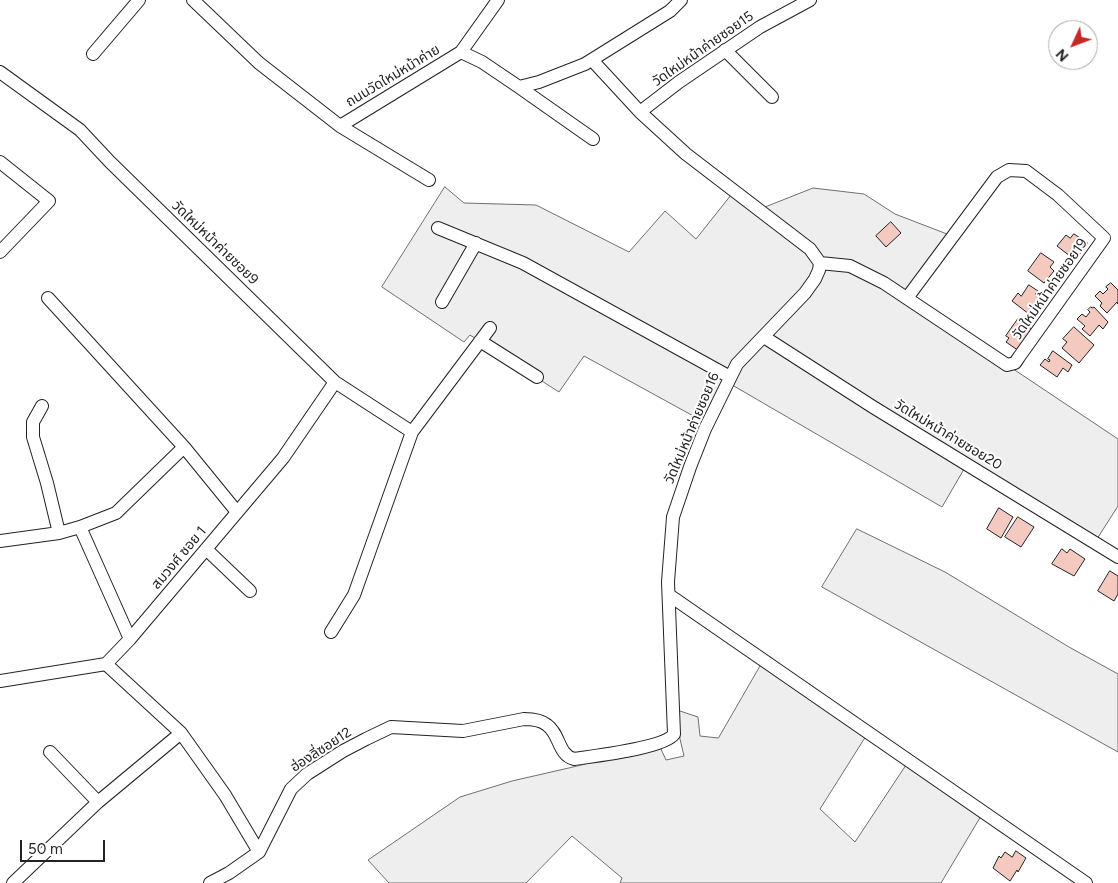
<!DOCTYPE html>
<meta charset="utf-8">
<style>
body{margin:0}
#map{position:relative;width:1118px;height:883px;overflow:hidden;background:#fff;font-family:Figtree,sans-serif}
canvas{display:block}
.north{position:absolute;left:1048px;top:20px;width:50px;height:50px;box-sizing:border-box;background:#fff;border:1px solid #a7a7a7;border-radius:50%;rotate:227deg;font-size:14px;font-weight:700;line-height:20px;text-align:center;color:#222}
.north::after{content:'';display:block;margin:auto;width:18px;height:22px;background:#c62828;clip-path:polygon(50% 0,100% 100%,50% 72%,0 100%)}
.scale{position:absolute;left:20px;top:840px;width:85px;height:22px;box-sizing:border-box;border:2px solid #222;border-top:0;padding-left:6px;font-size:15px;line-height:18px;white-space:nowrap;color:#222;-webkit-text-stroke:4px #fff;paint-order:stroke}
</style>
<div id="map">
<canvas width="1118" height="883"></canvas>
<div class="north">N</div>
<div class="scale">50 m</div>
</div>
<script>
const g = document.querySelector('canvas').getContext('2d');
g.lineJoin = 'round';
function fillPath(path, color) { g.fillStyle = color; g.fill(path, 'evenodd'); }
function trace(path, color, width, dash) { g.strokeStyle = color; g.lineWidth = width; g.lineCap = dash ? 'butt' : 'round'; g.setLineDash(dash || []); g.stroke(path); }
function write(font, color, halo, rows, align = 'center') {
  g.font = font + ' Figtree,"Noto Sans Thai",sans-serif'; g.lineWidth = 4; g.setLineDash([]); g.textBaseline = 'middle'; g.strokeStyle = halo; g.fillStyle = color; for (const [text, x, y, turn = 0] of rows) {
    g.save(); g.translate(x, y); g.rotate((+turn || 0) * Math.PI / 180); g.textAlign = isNaN(turn) ? turn : align; if (halo) g.strokeText(text, 0, 0); g.fillText(text, 0, 0); g.restore();
  }
}
const green = new Path2D(`
 M445,187L464,203L536,205L629,252L665,211L696,239L731,195L765,207L813,188L864,194L895,214L947,234L907,298L1118,439V506L1095,542L967,464L942,507L727,382L708,424L584,356L559,392L470,335L464,342L382,287Z
 M857,529L945,572L1069,647L1118,674V752L822,587Z
 M761,665L866,736L820,809L855,842L906,765L981,816L941,883H620L622,878L572,836L526,883H389L368,860L460,797L512,781L660,747L666,760L684,756L680,739L677,710L698,717L700,736L718,738Z`);
const building = new Path2D(`
 M891,222L901,233L886,247L876,236Z
 M1074,234L1088,243L1075,260L1057,246L1066,235L1070,238Z
 M1041,253L1054,262L1050,267L1054,271L1044,283L1028,271Z
 M1111,283L1118,290V304L1117,302L1107,313L1100,306L1102,303L1095,296L1100,291L1103,294L1108,289L1106,287Z
 M1029,285L1038,291L1035,294L1044,299L1039,305L1035,302L1032,308L1034,310L1029,314L1012,301L1018,293L1021,296Z
 M1091,307L1092,308L1094,307L1108,322L1103,329L1099,325L1090,336L1082,329L1085,326L1077,319L1082,314L1086,317L1090,312L1088,310Z
 M1018,319L1033,330L1019,351L1006,342L1009,338L1006,336Z
 M1074,327L1094,345L1079,363L1062,348L1067,342L1063,339Z
 M1053,351L1072,365L1068,372L1063,368L1057,377L1040,365L1045,359L1049,362L1050,360L1048,359Z
 M999,508L1013,517L1001,538L987,529Z
 M1018,517L1034,527L1021,547L1005,537Z
 M1062,549L1067,553L1070,549L1085,559L1074,576L1052,564Z
 M1110,571L1118,576V594L1114,601L1098,591Z
 M1016,851L1026,858L1018,872L1017,870L1010,881L993,868L999,856L1001,858L1005,852L1012,857Z`);
const minor = new Path2D(`
 M193,0L259,63L340,126L461,52L482,62L519,87L539,82L585,64L670,11L681,0
 M725,50L772,97
 M461,52L498,0
 M93,54L139,0
 M0,72L80,130L110,162L335,382L412,432
 M519,87L593,139
 M640,112L679,82L760,27L810,0
 M340,126L429,180
 M0,162L49,201L0,252
 M438,228L523,263L730,377
 M820,263L850,266L884,283L1007,365L1015,363L1019,357L1104,238L1058,195L1026,171L1009,170L997,177L907,298
 M48,298L184,447
 M442,302L476,243
 M764,337L873,407L1118,557
 M480,341L537,377
 M42,406L33,422V437L47,483L59,533
 M80,527L130,639
 M0,541L59,533L80,527L116,513L184,447L237,512
 M206,549L250,591
 M669,595L1086,883
 M331,632L354,595L412,432L490,328
 M106,664L181,733L225,795L259,852
 M0,681L106,664L130,639L283,458L335,382
 M50,752L98,802
 M13,883L98,802L181,733
 M210,883L229,873L259,852L291,789L307,774L343,751L366,739L391,727L463,731L524,719C532,719 541,720 547,725C560,734 558,755 574,759C593,756 665,748 674,734L668,582L673,517L690,467L705,429L737,364L805,293L815,279L819,270L820,263L810,249L686,154L640,112L592,60`);
const streetNames = [
 ["วัดใหม่หน้าค่ายซอย15",703,49,-35],
 ["ถนนวัดใหม่หน้าค่าย",393,76,-31],
 ["วัดใหม่หน้าค่ายซอย9",215,243,44],
 ["วัดใหม่หน้าค่ายซอย19",1050,289,-55],
 ["วัดใหม่หน้าค่ายซอย16",692,428,-67],
 ["วัดใหม่หน้าค่ายซอย20",948,435,31],
 ["สมวงศ์ ซอย 1",179,558,-50],
 ["ฮ่องลี่ซอย12",321,750,-33]
];
fillPath(green, '#eee');
trace(green, '#6f6f6f', 1);
fillPath(building, '#f3c9c0');
trace(building, '#222', 1);
trace(minor, '#222', 14);
trace(minor, '#fff', 12);
write('14px', '#222', '#fff', streetNames);
</script>
